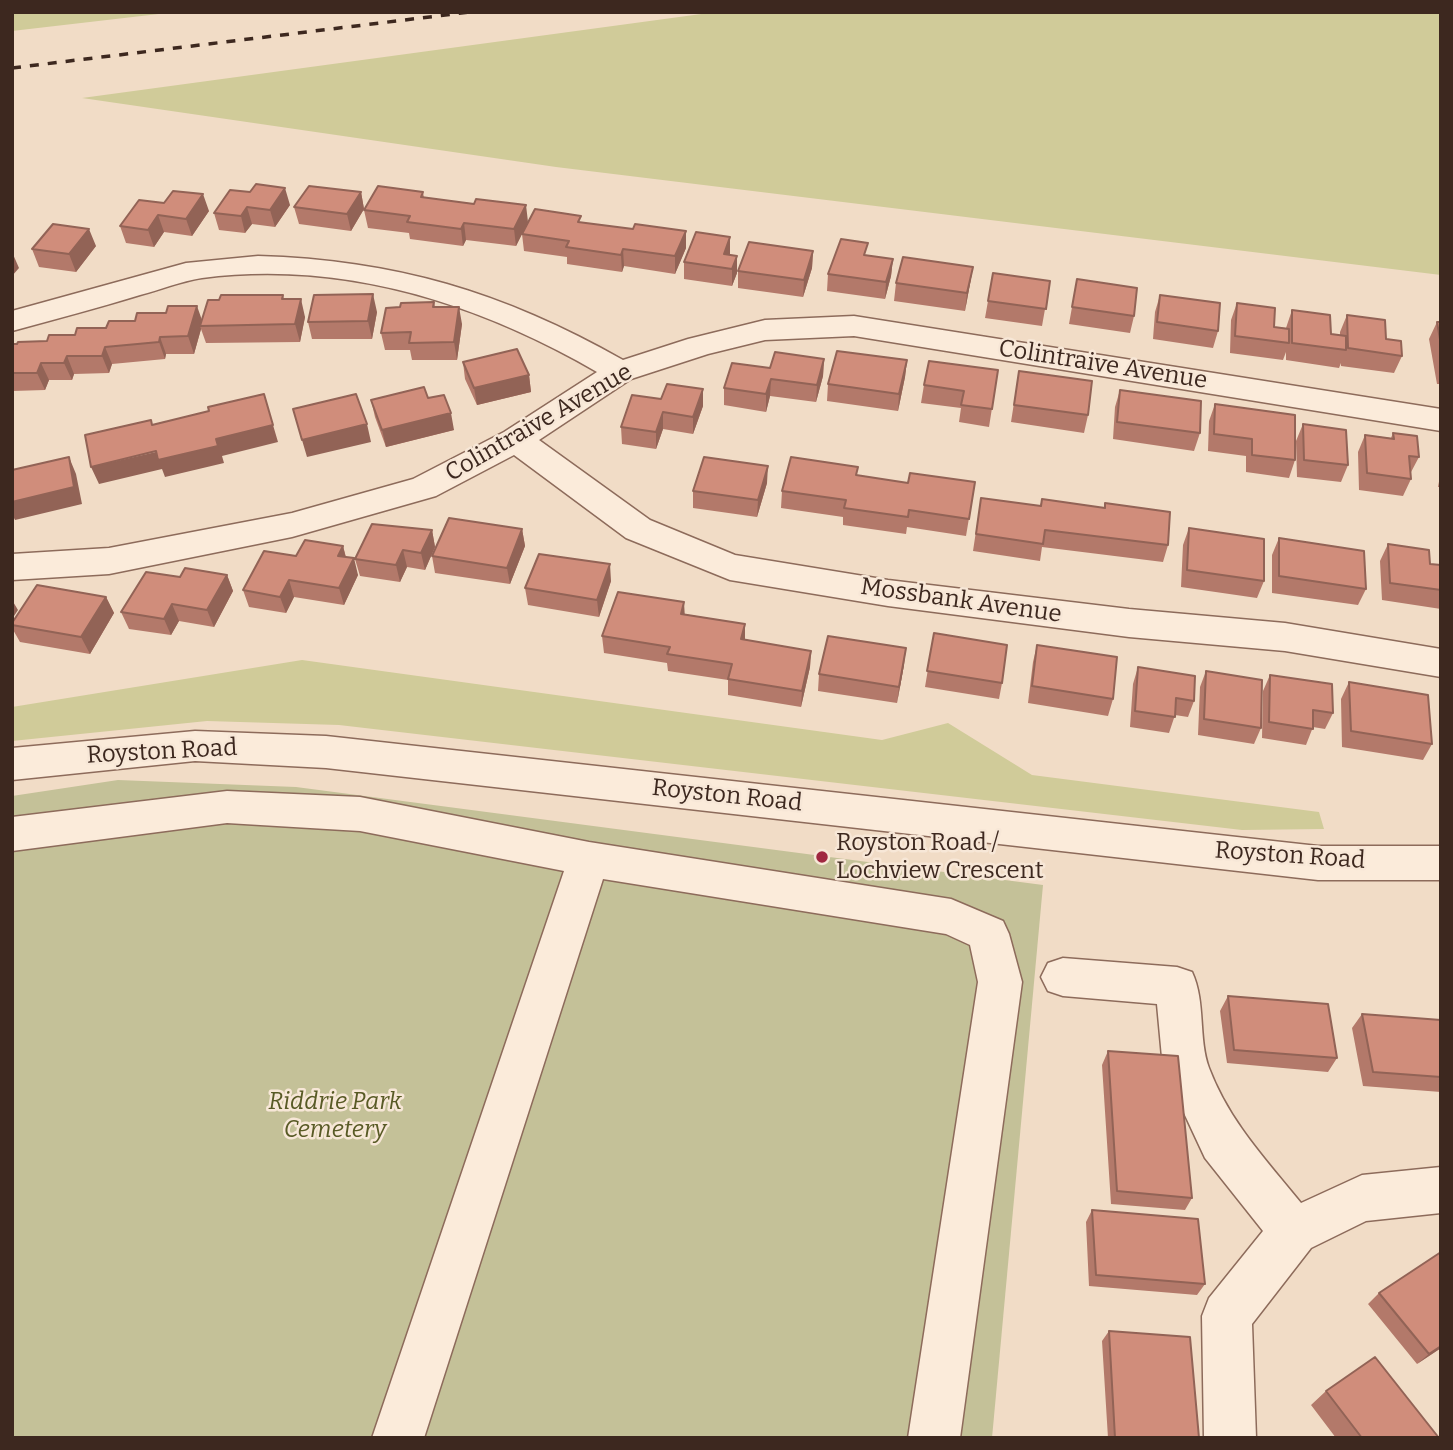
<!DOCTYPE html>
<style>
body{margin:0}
#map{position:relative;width:1453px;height:1450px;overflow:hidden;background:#f1dcc6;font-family:Bitter,serif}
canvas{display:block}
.frame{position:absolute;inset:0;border:14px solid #3d281f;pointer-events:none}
</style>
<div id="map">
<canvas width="1453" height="1450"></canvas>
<div class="frame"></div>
</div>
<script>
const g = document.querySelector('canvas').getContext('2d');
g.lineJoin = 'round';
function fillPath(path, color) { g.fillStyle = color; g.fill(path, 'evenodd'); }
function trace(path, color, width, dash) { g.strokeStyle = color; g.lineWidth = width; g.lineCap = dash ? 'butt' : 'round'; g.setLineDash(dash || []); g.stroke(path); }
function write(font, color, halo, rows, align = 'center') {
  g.font = font + ' Bitter,serif'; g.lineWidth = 5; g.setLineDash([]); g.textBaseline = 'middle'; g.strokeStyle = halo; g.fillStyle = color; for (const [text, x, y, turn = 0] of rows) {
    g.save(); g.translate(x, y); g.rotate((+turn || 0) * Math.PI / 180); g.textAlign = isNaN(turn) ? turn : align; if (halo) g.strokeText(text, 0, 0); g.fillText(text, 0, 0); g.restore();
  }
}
const green = new Path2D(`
 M12,12H176L12,31Z
 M716,12H1441V275L556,167L82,98Z
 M302,660L882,740L948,723L1032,775L1319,812L1324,829L1242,830L339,725L207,721L12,741V707Z`);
const cemetery = new Path2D(`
 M118,780L296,787L1043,885L992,1438H12V796Z`);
const minor = new Path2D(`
 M258,256C395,260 503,292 623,360L688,339L765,320L854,316L1441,409V431L854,336L765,340L708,354L631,379L539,440L650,520L735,555L888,580L1129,609L1285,623L1441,649V677L1285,651L1129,637L888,606L730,580L626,538L514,455L436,496L292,537L109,574L12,580V554L109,548L292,513L413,479L504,432L597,372C476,302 342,260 202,278C181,281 160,290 140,295C98,308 55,319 12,331V311L186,263Z
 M195,731L326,736L1318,846H1441V880H1318L326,768L195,761L12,780V748Z
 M227,791L360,797L589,842L951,899L1003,921L1009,934L1022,982L960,1438H908L978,982L970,945L946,934L603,879L424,1438H372L564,871L360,831L227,823L12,851V817Z
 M1063,958L1177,967L1192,972C1206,1002 1198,1038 1209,1068C1229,1121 1266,1160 1301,1203L1362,1175L1441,1167V1213L1366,1221L1311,1248L1252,1324L1256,1438H1204L1202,1316L1209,1298L1263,1231L1205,1158L1163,1068L1157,1004L1063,996L1048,991L1041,977L1048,963Z`);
const rail = new Path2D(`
 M12,68L470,12`);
const wall = new Path2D(`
 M230,190L290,205L275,227L252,224L245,233L219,230L214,213Z
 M361,192L364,209L351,231L299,224L294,207Z
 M423,192L424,198L528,222H582L686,248L675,274L624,266L622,272L567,264V257L524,251L522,234L516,246L466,240L463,246L410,239L409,233L368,228L364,210Z
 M139,200L209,211L192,236L164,232L154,247L126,243L120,226Z
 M96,246L76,272L39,267L32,249Z
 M813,251L812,268L803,297L738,288V271Z
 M730,255L737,273L732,286L684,279V262Z
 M867,256L893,259L891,276L885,299L827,291L828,274Z
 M973,267L965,311L894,301L896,283Z
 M1077,279L1134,316L1130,333L1069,324Z
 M1050,281L1042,326L985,318L988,301Z
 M283,295L284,299L305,317L300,342L206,343L201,329L194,354H166L165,359L112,364L109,373L74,374L72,380H49L45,390L12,391V344L47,341L106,328L202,319L219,300Z
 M1160,295L1218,331L1213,348L1153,339L1155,312Z
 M434,302L435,307L462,324L457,360H412L410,350H385L381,333L400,307Z
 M1237,303L1274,327L1286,328L1292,310L1331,334L1340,335V332L1347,315L1386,339L1402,356L1394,373L1341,366V363L1339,368L1286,360V352L1283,360L1230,353L1231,320Z
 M377,312L372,339H312L308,322Z
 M1437,322H1441V384H1437L1429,339Z
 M824,359L823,376L816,402L770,396L766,412L724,405V388L770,368Z
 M907,360L905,377L898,411L827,401L828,384Z
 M463,362L529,375L531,392L477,405L465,379Z
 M998,370L989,427L959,422L961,408L921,403L924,385Z
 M1019,371L1088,415L1084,433L1011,422Z
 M703,389V406L693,434L663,429L656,449L622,444L621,427L661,399Z
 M1120,390L1200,433L1194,451L1113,439L1115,407Z
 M428,398L454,430L386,447L375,417L371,400Z
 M1215,404L1295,460L1289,478L1246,472V456L1208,451L1209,421Z
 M1303,424L1348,465L1341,482L1297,477L1296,441Z
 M1393,433L1419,457L1410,474L1411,479L1403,496L1359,490L1358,452L1365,435L1391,438Z
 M1441,471V487H1438Z
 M857,475L908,483L975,482L966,536L907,527L906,534L843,525V517L781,508L782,491Z
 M767,483L757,517L693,508V491Z
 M981,498L1040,506L1042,499L1104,508L1105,503L1168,545L1163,562L1042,547L1040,561L973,551Z
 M1189,528L1264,581L1257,598L1181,587L1183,545Z
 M522,529L525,546L510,584L435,573L432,556Z
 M432,530L435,547L425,570L407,567L400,582L360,576L355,559Z
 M1279,538L1366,589L1358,605L1272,593V555Z
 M1388,544L1430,564L1441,565V609L1382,600L1380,561Z
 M343,546L346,557L358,575L344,605L294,597L286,613L249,607L243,590L296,556Z
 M227,575L233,591L214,627L179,621L171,635L129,629L121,612L180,577Z
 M611,581L599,617L528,605L525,588Z
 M106,597L114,613L90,654L20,642L12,628V623Z
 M684,614L745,624V640L811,651L810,667L801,707L728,695V680L668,671L667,663L604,653L602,636Z
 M934,633L1002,683L999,699L925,687Z
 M1037,645L1113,699L1108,716L1028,703L1033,662Z
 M904,665L897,703L818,691L819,674Z
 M1138,667L1194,701L1188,717L1175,715L1169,733L1130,727L1133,684Z
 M1206,671L1261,728L1254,744L1198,735L1200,687Z
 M1270,675L1333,713L1325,729L1313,727L1306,745L1262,738L1263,691Z
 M1349,682L1432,744L1423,760L1342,747L1341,699Z
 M1228,996L1337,1058L1328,1072L1227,1063L1220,1011Z
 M1362,1014L1441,1020V1092L1363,1086L1352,1028Z
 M1108,1051L1192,1198L1185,1210L1111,1204L1102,1065Z
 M1092,1210L1205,1284L1197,1295L1089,1286L1086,1222Z
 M1441,1252V1348L1417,1364L1368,1304L1379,1293Z
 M1109,1331L1199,1438H1108L1102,1341Z
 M1326,1391L1439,1438H1336L1311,1405Z`);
const shadedWall = new Path2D(`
 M285,188L290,205L275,227L270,210Z
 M361,192L364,209L351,231L347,214Z
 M203,194L209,211L192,236L186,219Z
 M526,205L528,222L516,246L514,229Z
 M247,207L252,224L245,233L241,216Z
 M158,215L164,232L154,247L148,230Z
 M464,223L466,240L463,246L461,229Z
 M89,229L96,246L76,272L69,254Z
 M686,231V248L675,274V256Z
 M730,237V254L725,268L724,254Z
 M623,249L624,266L622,272L621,255Z
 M813,251L812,268L803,297L804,280Z
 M12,252L19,268L12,276Z
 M737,256V273L732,286V269Z
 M893,259L891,276L885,299L886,282Z
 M973,267L970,284L965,311L967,293Z
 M373,294L377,312L372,339L368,321Z
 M301,299L305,317L300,342L295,324Z
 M197,306L203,323L200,326L201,329L194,354L188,336Z
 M459,307L462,324L457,360L454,342Z
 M160,337L166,354L165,359L159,342Z
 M105,347L112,364L109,373L102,356Z
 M67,356L74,374L72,380L64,363Z
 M824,359L823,376L816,402L817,385Z
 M907,360L905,377L898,411L899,394Z
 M41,363L49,380L45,390L37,373Z
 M529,375L531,392L477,405L474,388Z
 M771,379L770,396L766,412V394Z
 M703,389V406L693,434V417Z
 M663,412V429L656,449V432Z
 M451,413L454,430L386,447L382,430Z
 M367,424L371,442L307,457L302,440Z
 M273,425L278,442L222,456L224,463L165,477L162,469L99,484L91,467Z
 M69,457L76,474L82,504L15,520L12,514V502Z
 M768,466L767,483L757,517L758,500Z
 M522,529L525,546L510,584L507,568Z
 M432,530L435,547L425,570L421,553Z
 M343,546L347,563L338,556Z
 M403,550L407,567L400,582L396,565Z
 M354,558L358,575L344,605L339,588Z
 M610,564L611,581L599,617L597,600Z
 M227,575L233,591L214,627L207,610Z
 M289,580L294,597L286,613L280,597Z
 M106,597L114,613L90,654L81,637Z
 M12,600L18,610L12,619Z
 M684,602L685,619L681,614Z
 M172,604L179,621L171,635L164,619Z
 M745,624V640L741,639Z
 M906,648L904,665L897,703L899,687Z
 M811,651L810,667L801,707L802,691Z
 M1441,1346V1348L1417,1364L1429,1354Z`);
const building = new Path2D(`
 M256,184L285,188L270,210L247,207L241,216L214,213L230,190L250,192Z
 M309,186L361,192L347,214L294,207Z
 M378,186L423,192L421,197L474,204L476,199L526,205L514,229L464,223L461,229L407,222L410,216L364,210Z
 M173,191L203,194L186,219L158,215L148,230L120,226L139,200L164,203Z
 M535,209L581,216L578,222L633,229L635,224L686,231L675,256L623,249L621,255L566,247L569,241L522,234Z
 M53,224L89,229L69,254L32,249Z
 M696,232L730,237L724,254L737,256L732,269L684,262Z
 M841,239L868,243L864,255L893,259L886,282L828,274Z
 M749,242L813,251L804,280L738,271Z
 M903,257L973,267L967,293L896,283Z
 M993,273L1050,281L1046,309L988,301Z
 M1077,279L1137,288L1134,316L1072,307Z
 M373,294L368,321L308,322L314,295Z
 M221,295H283L282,299H301L295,324L200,326L208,300H219Z
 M1160,295L1220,303L1218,331L1157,322Z
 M434,302L433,307H459L454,342L409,343L411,332L381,333L386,308L400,307L401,303Z
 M1237,303L1275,308L1274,327L1289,329V343L1235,336Z
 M168,306H197L188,336L160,337L159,342L105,347L102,356H67L64,363H41L37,373H12V344H17L18,342L47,341L49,335H75L77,328H106L109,321H135L137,313H166Z
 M1292,310L1330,315L1331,334L1346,336V350L1292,343Z
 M1347,315L1385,320L1386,339L1401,341L1402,356L1348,348Z
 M1437,322H1441V345Z
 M517,349L529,375L474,388L463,362Z
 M837,351L907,360L899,394L828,384Z
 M775,352L824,359L817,385L771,379L766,394L724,388L732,363L770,368Z
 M929,361L998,370L992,409L961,405L964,391L924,385Z
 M1019,371L1092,381L1088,415L1014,405Z
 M667,384L703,389L693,417L663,412L656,432L621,427L632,395L661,399Z
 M424,387L428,398L444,395L451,413L382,430L371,400Z
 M1120,390L1201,401L1200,433L1117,422Z
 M264,394L273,425L216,439L218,446L158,460L156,451L91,467L85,435L151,420L152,425L209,411L208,407Z
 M356,394L367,424L302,440L293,409Z
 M1215,404L1295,415V460L1252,455V439L1214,434Z
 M1303,424L1346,430L1348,465L1304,460Z
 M1393,433L1417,436L1419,457L1409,456L1411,479L1367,473L1365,435L1394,439Z
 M69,457L74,487L12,502V470Z
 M704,457L768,466L758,500L693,491Z
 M791,457L858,467L856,475L908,483L910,473L975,482L969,519L909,510L908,517L844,508L846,500L782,491Z
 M981,498L1041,506L1042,499L1105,508V503L1170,512L1168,545L1045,530L1043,544L976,534Z
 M449,518L522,529L507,568L432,556Z
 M372,524L432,530L421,553L403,550L396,565L355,559Z
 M1189,528L1264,539V581L1187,570Z
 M1279,538L1364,551L1366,589L1279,576Z
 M305,540L343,546L338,556L354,558L339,588L289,580L280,597L243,590L264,551L296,556Z
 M1388,544L1429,550L1430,564L1441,565V590L1390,583Z
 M539,554L610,564L597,600L525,588Z
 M185,568L227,575L207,610L172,604L164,619L121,612L146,572L180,577Z
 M37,585L106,597L81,637L12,625V623Z
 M618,592L684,602L681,614L745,624L741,639L811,651L802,691L728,679L732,664L667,654L670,647L602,636Z
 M934,633L1007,645L1002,683L927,671Z
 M828,636L906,648L899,687L819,674Z
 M1037,645L1117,657L1113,699L1032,686Z
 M1138,667L1195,676L1194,701L1176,698L1175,717L1135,711Z
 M1206,671L1262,680L1261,728L1204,719Z
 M1270,675L1332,684L1333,713L1313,710V729L1269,722Z
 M1349,682L1428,695L1432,744L1351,731Z
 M1228,996L1328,1004L1337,1058L1234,1050Z
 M1362,1014L1441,1020V1077L1373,1072Z
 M1108,1051L1178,1056L1192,1198L1117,1191Z
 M1092,1210L1198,1219L1205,1284L1096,1275Z
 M1441,1252V1346L1429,1354L1379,1293Z
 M1109,1331L1190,1337L1199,1438H1115Z
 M1375,1357L1439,1438H1362L1326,1391Z`);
const markers = [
 [822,857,7,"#a02740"]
];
const streetNames = [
 ["Colintraive Avenue",1103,365,9],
 ["Colintraive Avenue",539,423,-30],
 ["Mossbank Avenue",961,601,8],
 ["Royston Road",162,752,-3],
 ["Royston Road",727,796,6],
 ["Royston Road",1290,856,4]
];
const poiNames = [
 ["Royston Road /",836,843],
 ["Lochview Crescent",836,871]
];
const parkNames = [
 ["Riddrie Park",335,1102],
 ["Cemetery",335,1130]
];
fillPath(green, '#d0cb99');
fillPath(cemetery, '#c4c198');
trace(minor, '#8d6b5b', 3);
fillPath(minor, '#fbebda');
trace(rail, '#3d281f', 3.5, [9, 9]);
fillPath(wall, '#b3796a');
fillPath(shadedWall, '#926356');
fillPath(building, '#d08d7b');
trace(building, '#926356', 2);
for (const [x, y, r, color] of markers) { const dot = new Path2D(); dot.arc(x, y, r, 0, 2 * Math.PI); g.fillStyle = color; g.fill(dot); trace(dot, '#f7e7d7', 2.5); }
write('24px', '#3d281f', '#f7e7d7', streetNames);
write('24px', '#3d281f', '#f7e7d7', poiNames, 'left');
write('italic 24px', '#585a25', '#f7e7d7', parkNames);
</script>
